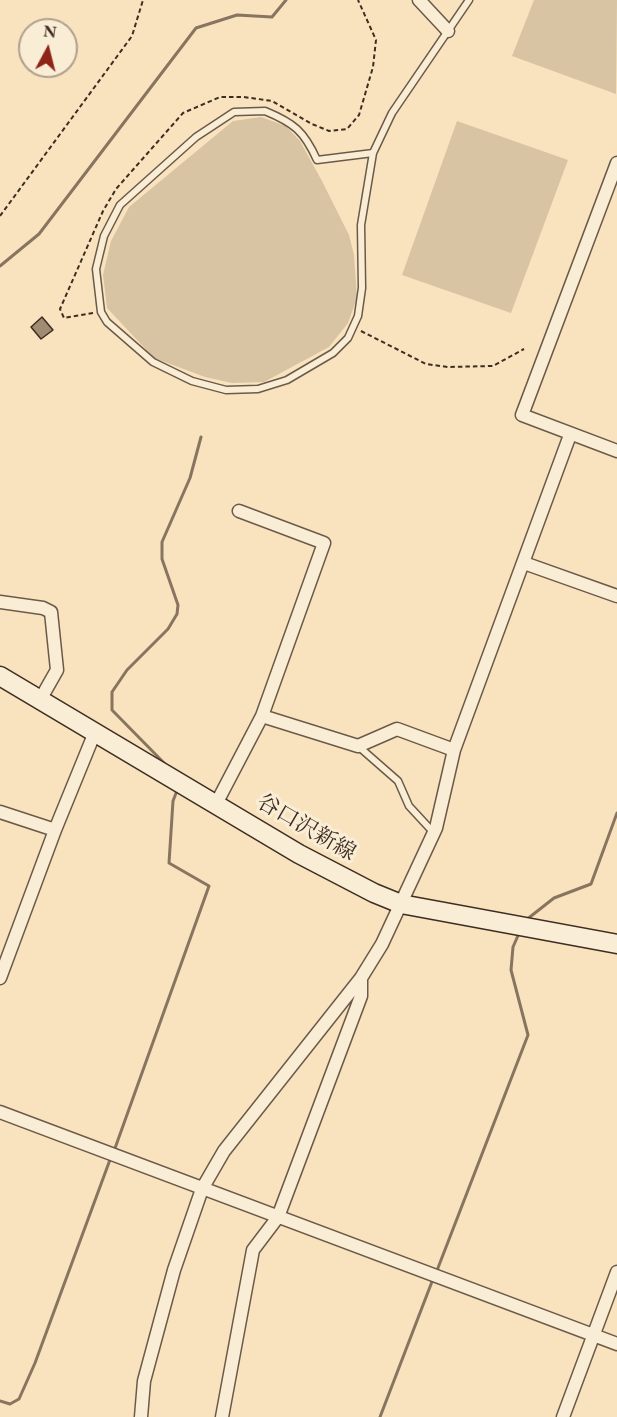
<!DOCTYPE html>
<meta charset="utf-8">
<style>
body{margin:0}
#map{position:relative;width:617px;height:1417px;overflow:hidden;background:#f8e3be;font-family:"EB Garamond",serif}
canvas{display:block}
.north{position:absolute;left:18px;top:18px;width:60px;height:60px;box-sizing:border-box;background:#faedd5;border:2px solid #afa08d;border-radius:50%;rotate:7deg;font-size:16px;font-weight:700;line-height:24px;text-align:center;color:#3e2d22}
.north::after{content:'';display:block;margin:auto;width:21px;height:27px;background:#8f2418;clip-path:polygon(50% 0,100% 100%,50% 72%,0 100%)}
</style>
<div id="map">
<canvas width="617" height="1417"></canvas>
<div class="north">N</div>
</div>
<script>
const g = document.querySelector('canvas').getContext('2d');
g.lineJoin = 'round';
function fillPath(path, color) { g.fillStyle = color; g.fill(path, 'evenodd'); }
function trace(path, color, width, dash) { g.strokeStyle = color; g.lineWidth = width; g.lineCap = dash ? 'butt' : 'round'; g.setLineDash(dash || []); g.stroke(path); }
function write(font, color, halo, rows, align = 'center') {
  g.font = font + ' "EB Garamond","Noto Serif JP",serif'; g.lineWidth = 6; g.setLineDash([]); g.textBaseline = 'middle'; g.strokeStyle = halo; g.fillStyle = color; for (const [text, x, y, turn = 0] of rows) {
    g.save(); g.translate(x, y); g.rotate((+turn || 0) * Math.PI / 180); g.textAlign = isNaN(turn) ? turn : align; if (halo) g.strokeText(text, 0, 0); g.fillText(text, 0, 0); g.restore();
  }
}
const green = new Path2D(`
 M534,0H617L616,94L512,56Z
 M261,117L286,126L300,141L322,181L349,235L354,255L357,298L348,323L329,347L264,382L232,383L205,377L154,358L107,308L103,275L111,241L129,207L233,121Z
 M457,121L568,160L511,313L402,275Z`);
const stream = new Path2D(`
 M0,266L39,234L196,28L237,15L272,17L286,0
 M166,765L112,710V692L127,670L168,629L177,614L178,605L162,559V542L190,478L201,437
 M526,920L554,898L591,884L617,813
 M114,1151L209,886L169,863L173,801L178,788
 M436,1273L528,1035L511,970L513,947L520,931
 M0,1401L10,1404L19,1399L35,1363L111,1157
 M380,1417L433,1279`);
const building = new Path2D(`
 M42,317L53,330L41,339L31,327Z`);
const path = new Path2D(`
 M0,216L132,36L143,0
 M93,313L64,318L60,309L103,211L116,189L183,113L220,97H244L272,101L312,124L329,131L347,129L359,115L373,67L376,40L358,0
 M361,331L426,364L448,367L493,366L524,349`);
const service = new Path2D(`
 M265,111C294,123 304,131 317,160L373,153L361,225L362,288L358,316L348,338L333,353L287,380L258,389L226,390L192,381L153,362L107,322L101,312L96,269L104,236L120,205L196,137L234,112Z
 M373,153L392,113L469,0
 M358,746L398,781L409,806L433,832`);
const minor = new Path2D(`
 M419,0L448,31
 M617,163L522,415L617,451
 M524,563L617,596
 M0,602L43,608L51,612L57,670L40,700
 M262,716L358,746L397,729L454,750
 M216,804L262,716L324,543L239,511
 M0,812L55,830
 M0,978L55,830L95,732
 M0,1112L617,1344
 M141,1417L144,1381L174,1270L202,1189L224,1151L361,978L382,944L436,828L454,750L570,435
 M222,1417L253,1250L278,1217L361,996V978
 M563,1417L617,1272`);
const secondary = new Path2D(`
 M0,676L299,854L374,893L401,904L617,944`);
const streetNames = [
 ["谷口沢新線",306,828,30]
];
fillPath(green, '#d8c4a3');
trace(stream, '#887560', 3);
fillPath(building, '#9f8c73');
trace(building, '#3e2d22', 1.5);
trace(service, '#6c5a49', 9);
trace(minor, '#6c5a49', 15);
trace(secondary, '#3e2d22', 21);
trace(path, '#3e2d22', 2, [4.5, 3]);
trace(service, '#faedd5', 6);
trace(minor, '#faedd5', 12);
trace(secondary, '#faedd5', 18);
write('22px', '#3e2d22', '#faedd5', streetNames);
</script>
